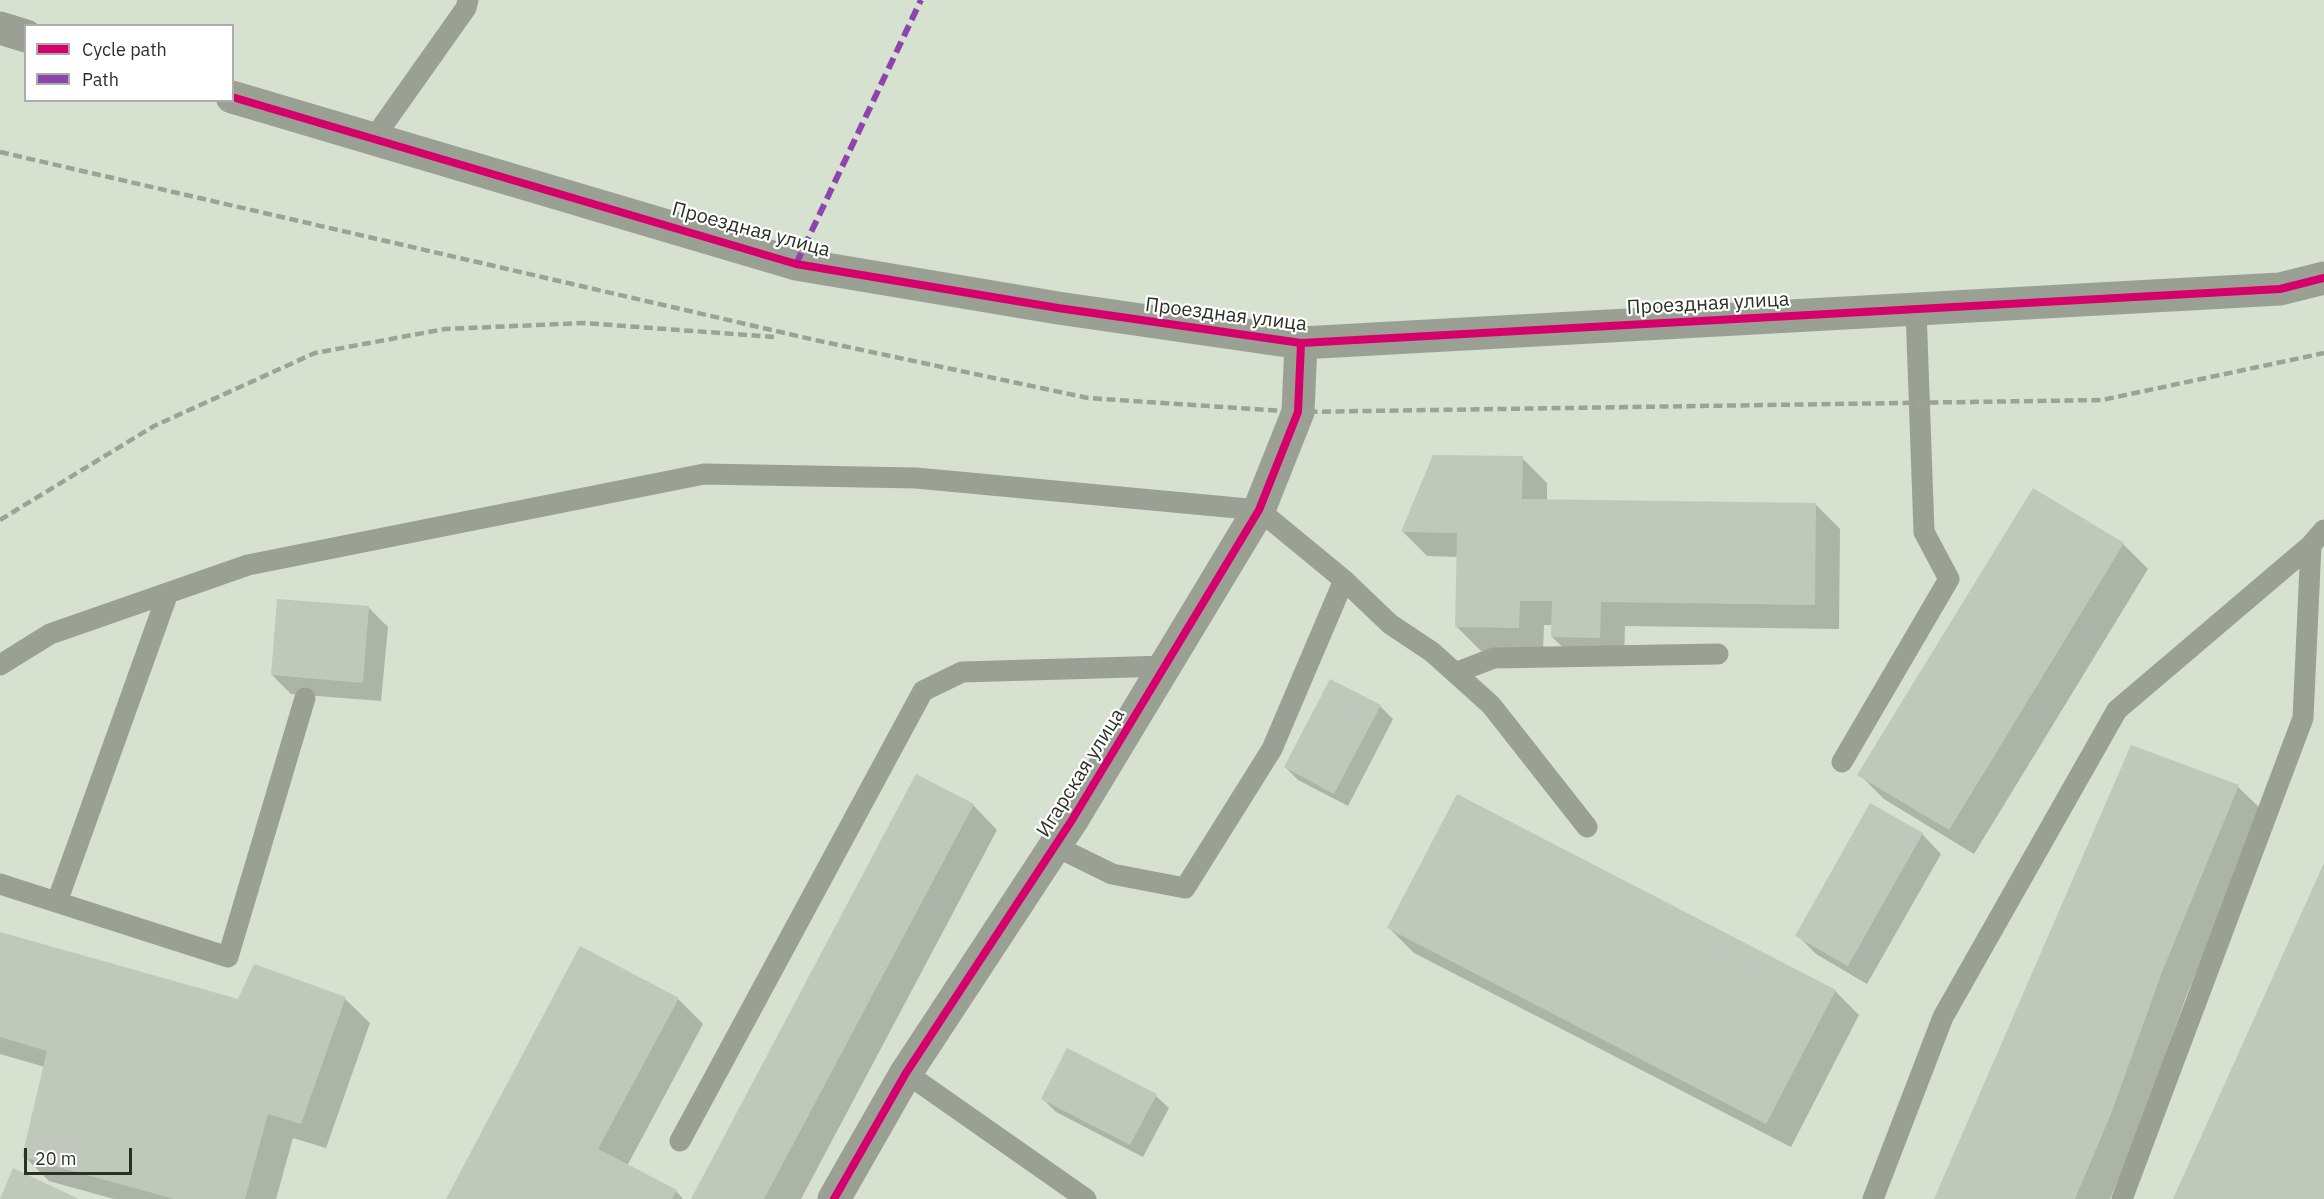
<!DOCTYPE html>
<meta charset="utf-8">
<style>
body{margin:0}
#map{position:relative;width:2324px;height:1199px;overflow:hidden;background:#d6e1d0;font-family:"IBM Plex Sans",sans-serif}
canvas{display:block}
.legend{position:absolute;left:24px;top:24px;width:210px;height:78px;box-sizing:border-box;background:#fff;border:2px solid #aaada8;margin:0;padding:8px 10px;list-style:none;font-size:18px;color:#2a3225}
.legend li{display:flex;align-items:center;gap:12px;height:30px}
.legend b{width:30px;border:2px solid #aaada8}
.scale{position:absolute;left:24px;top:1148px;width:108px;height:27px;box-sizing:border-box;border:3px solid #2a3225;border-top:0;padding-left:8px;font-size:18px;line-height:21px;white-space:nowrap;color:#2a3225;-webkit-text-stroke:4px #fff;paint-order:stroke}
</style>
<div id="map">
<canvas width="2324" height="1199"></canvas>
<ul class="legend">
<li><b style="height:8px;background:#d6006c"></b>Cycle path</li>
<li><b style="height:8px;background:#8e44ad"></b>Path</li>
</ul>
<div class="scale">20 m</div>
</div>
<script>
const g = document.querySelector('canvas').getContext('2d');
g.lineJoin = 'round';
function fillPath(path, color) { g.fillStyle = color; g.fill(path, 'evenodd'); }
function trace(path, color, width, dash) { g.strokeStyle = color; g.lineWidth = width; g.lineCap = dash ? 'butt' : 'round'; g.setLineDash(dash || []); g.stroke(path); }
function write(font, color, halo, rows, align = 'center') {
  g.font = font + ' "IBM Plex Sans",sans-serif'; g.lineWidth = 4.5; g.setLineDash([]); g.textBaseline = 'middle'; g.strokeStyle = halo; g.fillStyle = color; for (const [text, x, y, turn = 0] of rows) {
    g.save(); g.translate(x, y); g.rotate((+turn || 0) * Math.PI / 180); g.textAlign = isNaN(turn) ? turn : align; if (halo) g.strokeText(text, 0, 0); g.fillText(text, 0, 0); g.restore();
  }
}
const shadow = new Path2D(`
 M1522,458L1547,483V501L1816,505L1840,529L1839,629L1625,626L1624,662L1577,661L1552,637L1553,625H1544L1543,652L1481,651L1457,627L1458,557L1427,556L1403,532Z
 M2123,544L2148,569L1974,854L1884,799L1859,774Z
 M369,608L388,627L381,701L291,694L272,675Z
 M1380,706L1393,719L1348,806L1298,780L1285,767Z
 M2238,787L2263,811L2186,997L2135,1139L2110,1199H1936Z
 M973,805L997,830L801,1199H692Z
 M1871,805L1922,834L1941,854L1867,984L1816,954L1797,935Z
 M1389,928L1835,991L1859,1015L1791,1147L1414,953Z
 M0,933L239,1001L345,999L370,1023L326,1148L293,1138L276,1199H114L49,1181L24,1156L45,1067L0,1054Z
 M678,999L703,1024L627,1166L676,1191L683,1199H447Z
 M1156,1096L1169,1108L1143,1157L1056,1112L1043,1099Z`);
const building = new Path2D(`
 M1433,455L1523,456L1522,499L1816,503L1815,605L1601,602L1600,638L1551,637L1552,601H1520L1519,628L1455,627L1457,533L1401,532Z
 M2033,488L2124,543L1949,830L1857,775Z
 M277,599L369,606L363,683L271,675Z
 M1330,679L1381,705L1334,794L1284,767Z
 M2131,745L2239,785L2162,972L2111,1114L2075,1199H1934Z
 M916,774L974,804L764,1199H691Z
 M1457,794L1836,990L1766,1124L1387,928Z
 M1870,803L1923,833L1848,966L1795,936Z
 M2324,863V1199H2173Z
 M0,932L238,999L254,964L346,997L301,1124L268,1114L245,1199H174L22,1157L47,1051L0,1037Z
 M580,946L679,998L598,1149L677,1190L672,1199H446Z
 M1067,1048L1157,1094L1130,1145L1041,1099Z
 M13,1168L79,1199H0Z`);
const lane = new Path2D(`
 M374,138L466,8L468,0
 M1344,580L1390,624L1432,652L1491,705L1587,827
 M0,665L50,634L248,565L704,474L916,478L1259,510L1344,580L1272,749L1185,888L1112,874L1055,846
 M1455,673L1494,658L1718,654
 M1842,762L1949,579L1924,532L1916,309
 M0,884L228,957L305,698
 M57,902L168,593
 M906,1073L1086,1199
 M680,1141L923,691L962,672L1166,666
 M1873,1199L1943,1017L2117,710L2311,545L2324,530
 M2122,1199L2303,718L2311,545`);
const street = new Path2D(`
 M0,28L26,36
 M232,97L796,264L1058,308L1301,343L2280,289L2324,278
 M834,1199L906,1073L1072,820L1259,510L1298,412L1301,343`);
const rail = new Path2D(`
 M0,152L815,340L1088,398L1298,412L2102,400L2324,353
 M0,520L154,426L315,353L445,329L584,323L774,337`);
const quiet = new Path2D(`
 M796,264L921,0`);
const cycleway = new Path2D(`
 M232,97L796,264L1058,308L1301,343L2280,289L2324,278
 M834,1199L906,1073L1072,820L1259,510L1298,412L1301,343`);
const streetNames = [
 ["Проездная улица",751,230,15],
 ["Проездная улица",1708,304,-3],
 ["Проездная улица",1226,315,7],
 ["Игарская улица",1081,773,-58]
];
fillPath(shadow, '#0003');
fillPath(building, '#bfc8ba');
trace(lane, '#9aa094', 21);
trace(street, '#9aa094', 33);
trace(rail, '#9ba397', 4.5, [9, 4.5]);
trace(quiet, '#8e44ad', 6, [12, 6]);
trace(cycleway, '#d6006c', 8);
write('20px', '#2a3225', '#fff', streetNames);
</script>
